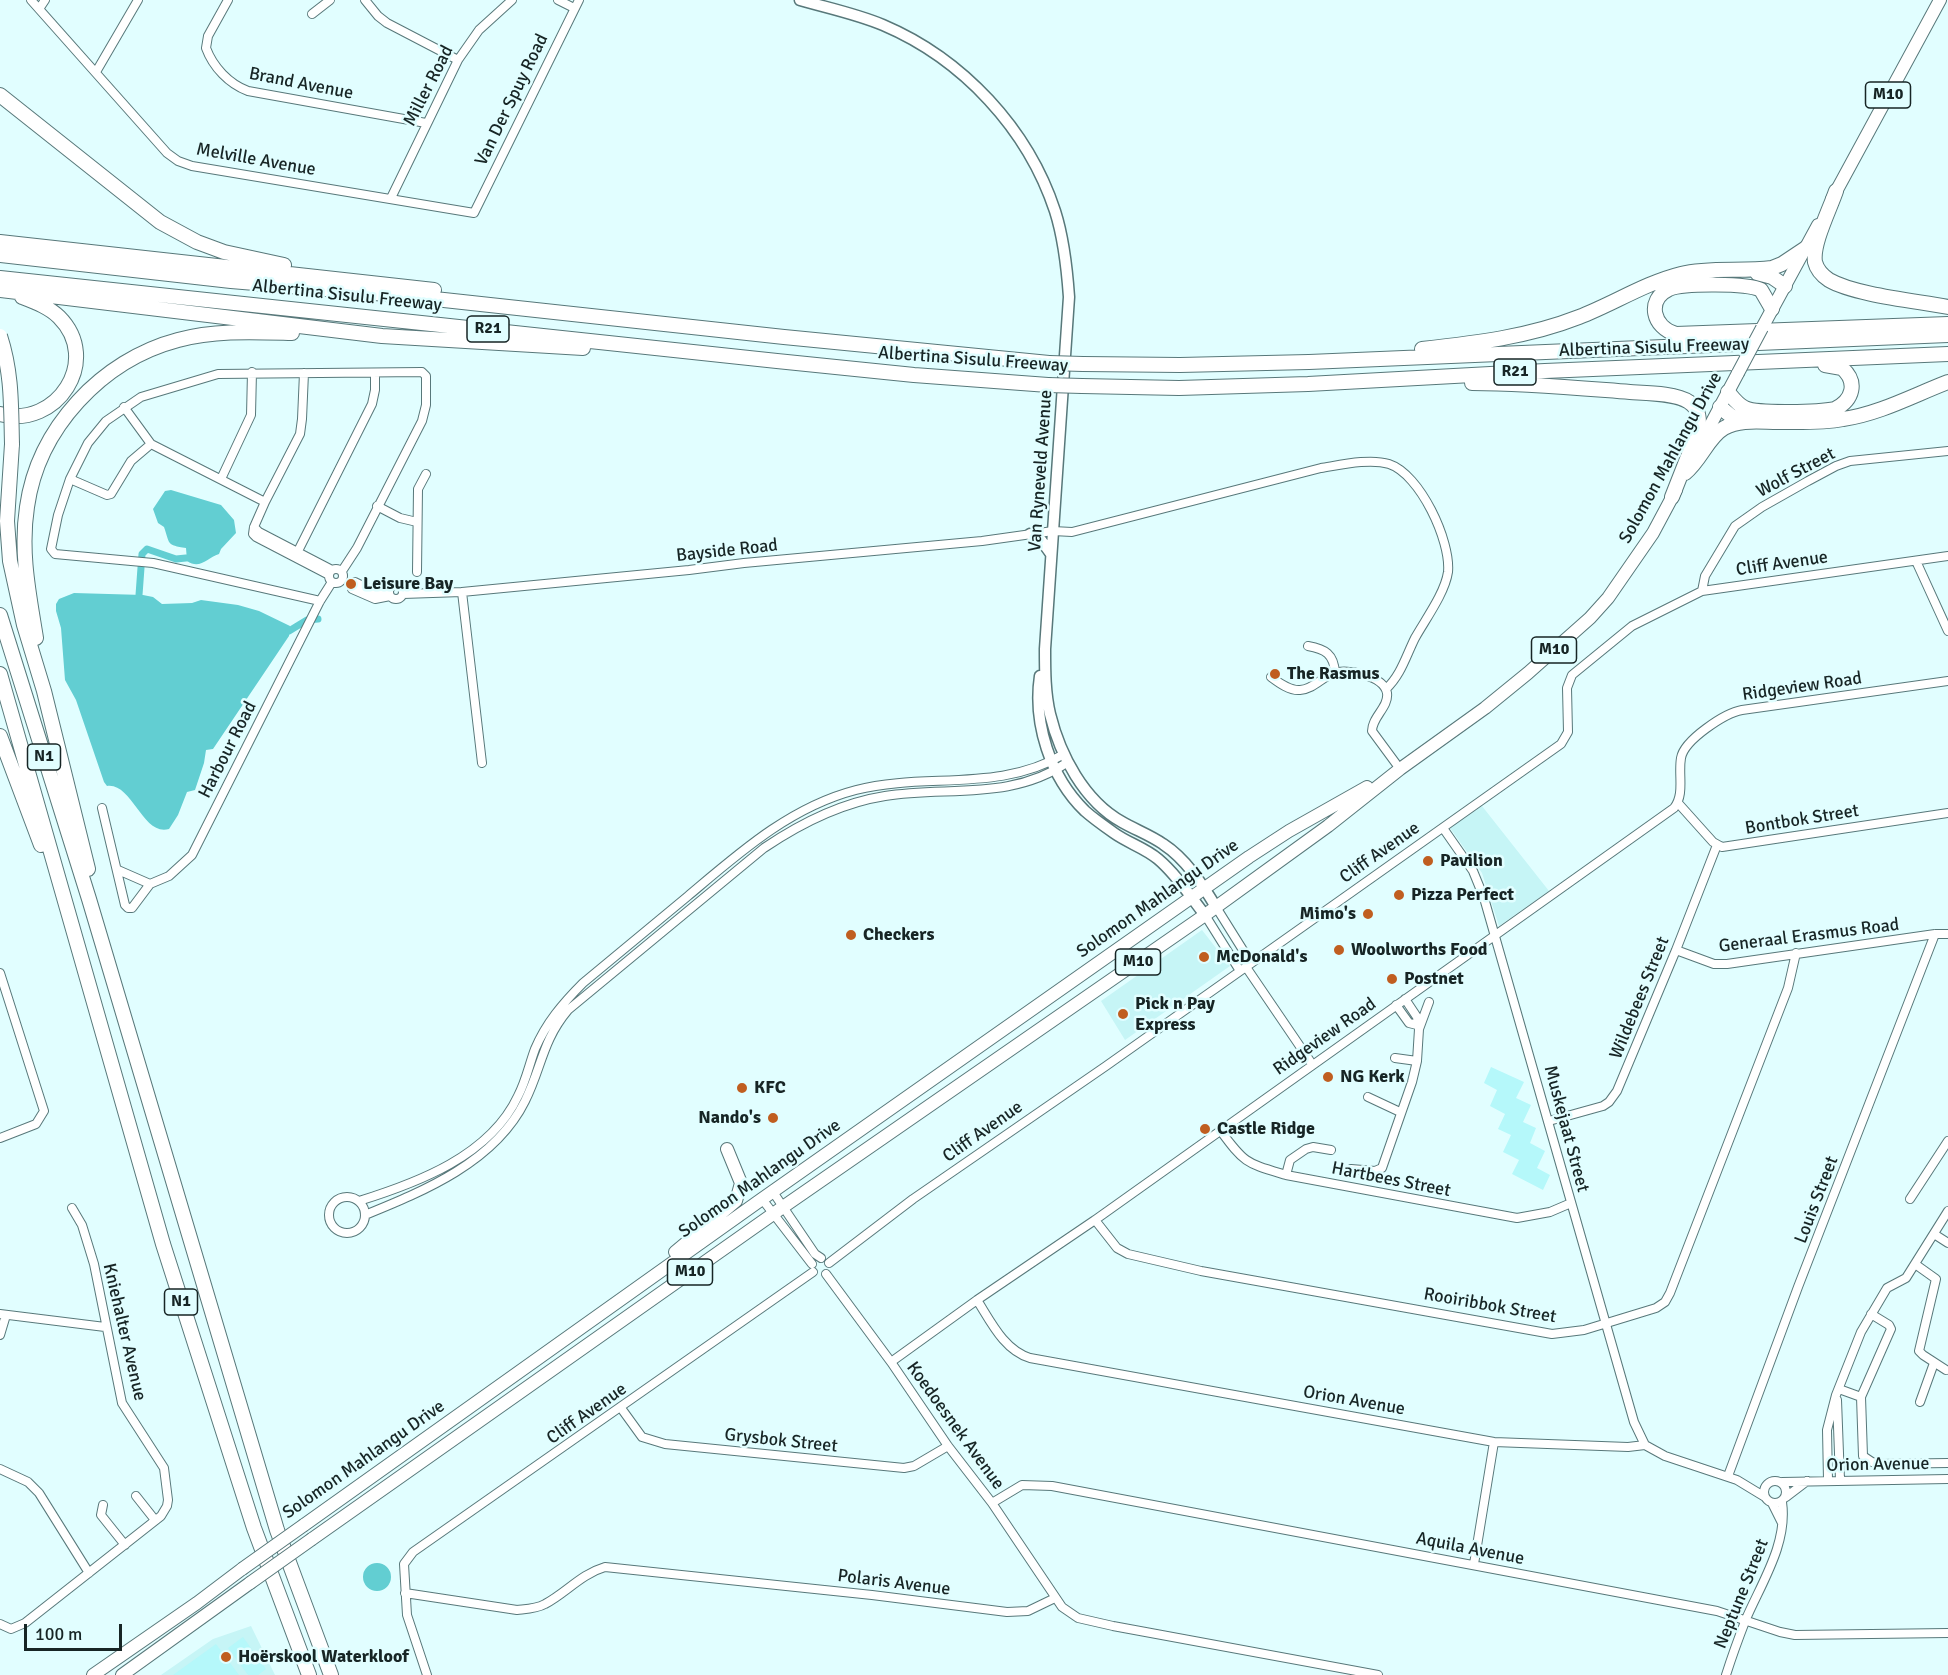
<!DOCTYPE html>
<meta charset="utf-8">
<style>
body{margin:0}
#map{position:relative;width:1948px;height:1675px;overflow:hidden;background:#e1feff;font-family:Signika,sans-serif}
canvas{display:block}
.scale{position:absolute;left:24px;top:1624px;width:98px;height:27px;box-sizing:border-box;border:3px solid #172525;border-top:0;padding-left:8px;font-size:18px;line-height:21px;white-space:nowrap;color:#172525;-webkit-text-stroke:4px #e1feff;paint-order:stroke}
</style>
<div id="map">
<canvas width="1948" height="1675"></canvas>
<div class="scale">100 m</div>
</div>
<script>
const g = document.querySelector('canvas').getContext('2d');
g.lineJoin = 'round';
function fillPath(path, color) { g.fillStyle = color; g.fill(path, 'evenodd'); }
function trace(path, color, width, dash) { g.strokeStyle = color; g.lineWidth = width; g.lineCap = dash ? 'butt' : 'round'; g.setLineDash(dash || []); g.stroke(path); }
function write(font, color, halo, rows, align = 'center') {
  g.font = font + ' Signika,sans-serif'; g.lineWidth = 5; g.setLineDash([]); g.textBaseline = 'middle'; g.strokeStyle = halo; g.fillStyle = color; for (const [text, x, y, turn = 0] of rows) {
    g.save(); g.translate(x, y); g.rotate((+turn || 0) * Math.PI / 180); g.textAlign = isNaN(turn) ? turn : align; if (halo) g.strokeText(text, 0, 0); g.fillText(text, 0, 0); g.restore();
  }
}
const built = new Path2D(`
 M1482,806L1549,891L1499,926L1482,873L1450,828Z
 M1202,930L1230,966L1125,1040L1101,1001Z
 M251,1626L275,1675H161L213,1639Z`);
const green = new Path2D(`
 M1491,1067L1524,1082L1516,1098L1531,1105L1523,1122L1536,1128L1530,1143L1545,1151L1537,1168L1550,1175L1543,1190L1512,1174L1519,1160L1503,1152L1511,1135L1498,1129L1505,1114L1490,1106L1497,1090L1484,1083Z
 M243,1637L266,1669L258,1675H248L228,1648Z
 M216,1644L239,1675H173Z`);
const water = new Path2D(`
 M171,490L221,505L234,520L236,533L221,549L219,554C207,558 200,570 187,561L186,548C166,545 170,544 164,527L158,523L153,509L165,491Z
 M74,593L143,595L153,597L162,604L192,603L201,600L238,605L259,611L290,626L289,636L213,749L206,750L204,763L195,790L187,792L178,815L169,829C143,837 132,782 107,786L104,782L76,700L65,680L61,628L56,611V604L59,599Z
 M363 1577a14 14 0 1 1 28 0a14 14 0 1 1-28 0Z`);
const canal = new Path2D(`
 M139,595L142,554L147,549L176,559L186,558
 M289,631L307,620L318,619`);
const minor = new Path2D(`
 M31,0L167,153L178,161L192,166L474,213L579,0
 M228,0L208,36L206,48C213,67 229,84 248,91L426,123
 M365,0L378,16L387,23L458,60
 M558,0L574,8
 M39,9L45,0
 M312,14L330,0
 M96,72L138,0
 M391,198L458,60L479,30L512,0
 M124,407L151,444L265,502L254,527L253,534L256,537L329,575
 M70,479L107,495L111,494L131,461L151,444
 M221,479L251,415L252,372
 M265,502L300,434L302,419L304,373
 M377,506L400,518L417,522
 M254,527L259,532L332,570
 M295,557L372,404L375,390V373
 M1916,561L1948,631
 M329 576a7 7 0 1 1 14 0a7 7 0 1 1-14 0Z
 M417,572L418,489L426,474
 M355,582L377,593L389,592
 M389 592a7 7 0 1 1 14 0a7 7 0 1 1-14 0Z
 M352,589L375,599L390,596
 M1702,591L1705,576L1735,526L1762,507L1808,481L1836,466L1850,461L1948,451
 M462,592L482,763
 M403,594L462,592L689,570L744,563L982,541L1053,531L1072,532L1321,468C1340,465 1370,458 1389,464C1420,474 1451,541 1448,572C1445,593 1425,620 1415,638C1406,656 1401,675 1386,689
 M320,601L153,563L55,554L51,549L58,515L70,479L88,443L106,421L141,397L218,374L422,372L426,376V405L422,421L357,548L342,571
 M1308,646C1325,649 1334,654 1335,673
 M1271,677C1279,683 1290,691 1300,690C1314,689 1322,677 1334,673C1347,668 1384,676 1387,693C1389,707 1372,717 1372,731L1400,769
 M1678,803L1713,842L1722,847L1948,813
 M102,808L125,905L128,908H132L150,884
 M1443,828L1473,871L1484,898L1634,1422L1645,1445
 M118,870L150,884L169,876L192,855L320,601L332,582
 M1216,907L1251,963
 M1205,915L1240,971
 M1676,950L1714,964H1727L1935,934H1948
 M1246,967L1312,1064
 M0,973L44,1111L36,1124L0,1138
 M1405,999L1417,1017L1419,1029
 M1396,1005L1409,1023L1417,1025
 M1395,1058L1417,1061
 M1368,1097L1400,1112
 M1549,1121L1603,1106L1609,1102L1617,1091L1676,950L1717,845
 M1220,1130C1245,1164 1246,1163 1286,1175L1517,1218L1550,1212L1571,1203
 M1351,1169L1375,1171L1382,1168L1412,1082L1417,1061L1419,1029L1429,1002
 M1286,1175L1290,1160L1306,1149L1313,1147L1331,1150
 M773,1192L815,1254L821,1258
 M329 1215a18 18 0 1 1 36 0a18 18 0 1 1-36 0Z
 M762,1199L812,1264
 M1910,1199L1948,1141
 M359,1201C417,1183 490,1156 518,1096C526,1081 529,1065 535,1049C546,1023 563,1003 583,983C618,954 653,925 688,896C739,853 790,807 856,790C925,772 999,793 1064,754
 M365,1215C424,1191 495,1162 525,1101C542,1067 542,1041 568,1010L764,848C801,823 840,803 885,796C948,786 1011,801 1068,762
 M1095,1220L1117,1248L1128,1254L1201,1271L1552,1334L1584,1330L1656,1308L1665,1302L1670,1293L1788,988L1796,953
 M1934,1234L1948,1243
 M829,1263L913,1199L1106,1066L1561,744L1568,732L1567,688L1572,675L1632,626L1702,591L1948,556
 M1915,1264L1936,1279L1919,1351L1923,1355L1946,1370
 M826,1274L891,1362L948,1446L992,1503L1062,1607L1078,1618L1113,1626L1378,1675
 M977,1300C991,1322 1004,1350 1030,1358L1494,1442L1628,1447L1645,1445L1665,1456L1737,1480L1765,1497
 M0,1314L105,1327
 M1871,1314L1889,1325L1891,1329L1861,1397L1863,1456L1872,1462L1880,1464L1948,1463
 M0,1335L6,1315
 M891,1362L977,1300L1095,1220L1674,808C1685,794 1678,775 1681,758C1684,740 1725,713 1742,710L1948,681
 M1839,1389L1861,1397
 M1837,1400L1840,1480
 M1920,1402L1934,1363
 M621,1408L642,1437L665,1444L904,1468L914,1466L948,1446
 M0,1469L28,1482L39,1493L89,1573
 M1728,1476L1798,1287L1935,934
 M1828,1480L1827,1430L1836,1395L1861,1332L1887,1288L1906,1278L1948,1211
 M1764 1492a11 11 0 1 1 22 0a11 11 0 1 1-22 0Z
 M1782,1482L1948,1479
 M136,1496L155,1520
 M1786,1497L1807,1481
 M992,1503L1022,1485L1052,1486L1717,1611L1780,1632L1795,1635L1948,1633
 M1772,1503L1782,1523
 M103,1505L101,1515L125,1545
 M1474,1564L1494,1442
 M405,1593L517,1610C526,1609 536,1609 545,1604C566,1593 581,1574 605,1567L872,1595L1007,1612L1028,1611L1055,1598
 M0,1624L11,1629L25,1623L161,1516L167,1506L168,1500L164,1468L122,1403L94,1264L82,1225L72,1208
 M427,1675L407,1615L404,1564L413,1552L813,1272
 M1726,1675C1732,1656 1739,1637 1746,1619C1762,1582 1788,1543 1782,1502`);
const secondary = new Path2D(`
 M800,0C828,8 857,14 883,25C963,59 1028,129 1055,211C1064,239 1067,268 1069,297L1045,649C1045,671 1045,693 1050,714C1060,755 1084,801 1122,822C1136,830 1150,835 1163,844C1186,859 1202,884 1216,907
 M1030,534L1041,540L1051,554
 M1040,676C1033,723 1050,777 1085,811C1094,819 1104,826 1114,833C1128,843 1145,848 1158,859C1177,875 1190,896 1205,915`);
const primary = new Path2D(`
 M1832,199L1940,0
 M1762,328L1818,225
 M1694,456L1738,373
 M675,1252L736,1201L741,1183L727,1149
 M304,1525L762,1199L1249,857L1289,831L1367,787
 M312,1539L783,1207L1205,915L1328,826L1400,769L1485,708L1528,673L1590,618L1608,598L1653,533L1676,490
 M93,1675L197,1603L242,1569
 M122,1675L250,1583`);
const motorway = new Path2D(`
 M0,95L160,222L197,242L224,252L284,265
 M1836,191C1830,209 1812,244 1815,262C1817,270 1823,276 1829,280C1855,295 1917,301 1948,307
 M0,242L434,290
 M0,255L231,281L398,295L784,337L1049,363
 M1757,273L1772,277L1785,286
 M0,278L777,361L914,375L1048,385
 M0,290L382,336L583,348
 M1772,309L1761,290C1748,283 1683,283 1669,289C1646,300 1653,328 1676,334L1948,324
 M1422,349C1476,343 1528,337 1579,317C1613,304 1645,283 1681,274C1710,267 1742,272 1772,268L1782,264L1806,248
 M1083,364L1180,365L1309,362L1948,335
 M1472,383C1525,383 1578,388 1630,392C1646,393 1676,393 1689,402C1700,409 1700,420 1698,431L1672,497
 M1082,386L1179,388L1308,384L1545,371L1948,354
 M1728,392C1733,398 1738,405 1745,408C1758,414 1820,412 1835,409C1853,400 1858,382 1842,368L1825,365
 M1720,407L1731,416L1745,422
 M0,414C57,429 102,360 59,317C49,307 35,302 22,297
 M12,444L7,521L10,561L24,625L44,691L88,869
 M1685,473C1701,460 1708,437 1724,428C1740,419 1760,422 1778,422C1800,422 1822,423 1843,419C1879,414 1914,395 1948,382
 M0,615L89,899L277,1530L331,1675
 M36,638C29,594 20,552 27,507C38,428 102,360 178,340C215,330 254,332 292,333
 M0,674L163,1244L254,1528L309,1675
 M0,736L41,845`);
const primaryBridge = new Path2D(`
 M1738,373L1762,328
 M242,1569L304,1525
 M250,1583L312,1539`);
const motorwayBridge = new Path2D(`
 M0,336C12,373 11,405 12,444
 M1049,363L1083,364
 M1048,385L1082,386`);
const markers = [
 [351,584,6,"#c05e20"],
 [1275,674,6,"#c05e20"],
 [1428,861,6,"#c05e20"],
 [1399,895,6,"#c05e20"],
 [1368,914,6,"#c05e20"],
 [851,935,6,"#c05e20"],
 [1339,950,6,"#c05e20"],
 [1204,957,6,"#c05e20"],
 [1392,979,6,"#c05e20"],
 [1123,1014,6,"#c05e20"],
 [1328,1077,6,"#c05e20"],
 [742,1088,6,"#c05e20"],
 [773,1118,6,"#c05e20"],
 [1205,1129,6,"#c05e20"],
 [226,1657,6,"#c05e20"]
];
const shields = [
 [1888,95,45],
 [488,329,42],
 [1515,372,42],
 [1554,650,45],
 [44,757,33],
 [1138,962,45],
 [690,1272,45],
 [181,1302,33]
];
const shieldNames = [
 ["M10",1888,95],
 ["R21",488,329],
 ["R21",1515,372],
 ["M10",1554,650],
 ["N1",44,757],
 ["M10",1138,962],
 ["M10",690,1272],
 ["N1",181,1302]
];
const streetNames = [
 ["Brand Avenue",301,84,11],
 ["Miller Road",429,86,-63],
 ["Van Der Spuy Road",512,100,-64],
 ["Melville Avenue",256,160,10],
 ["Albertina Sisulu Freeway",347,296,6],
 ["Albertina Sisulu Freeway",1654,348,-2],
 ["Albertina Sisulu Freeway",973,360,4],
 ["Solomon Mahlangu Drive",1671,458,-61],
 ["Van Ryneveld Avenue",1041,471,-86],
 ["Wolf Street",1796,473,-28],
 ["Bayside Road",727,551,-6],
 ["Cliff Avenue",1782,564,-8],
 ["Ridgeview Road",1802,687,-8],
 ["Harbour Road",228,750,-63],
 ["Bontbok Street",1802,820,-9],
 ["Cliff Avenue",1380,853,-35],
 ["Solomon Mahlangu Drive",1158,899,-35],
 ["Generaal Erasmus Road",1809,936,-7],
 ["Wildebees Street",1640,998,-68],
 ["Ridgeview Road",1325,1037,-35],
 ["Muskejaat Street",1566,1129,75],
 ["Cliff Avenue",983,1132,-35],
 ["Solomon Mahlangu Drive",760,1179,-35],
 ["Hartbees Street",1391,1180,11],
 ["Louis Street",1817,1200,-69],
 ["Rooiribbok Street",1490,1306,10],
 ["Kniehalter Avenue",124,1332,77],
 ["Orion Avenue",1354,1401,10],
 ["Cliff Avenue",587,1414,-35],
 ["Koedoesnek Avenue",955,1426,54],
 ["Grysbok Street",781,1441,6],
 ["Solomon Mahlangu Drive",364,1460,-35],
 ["Orion Avenue",1878,1465,-1],
 ["Aquila Avenue",1470,1549,11],
 ["Polaris Avenue",894,1583,7],
 ["Neptune Street",1742,1594,-68]
];
const poiNames = [
 ["Leisure Bay",363,584],
 ["The Rasmus",1287,674],
 ["Pavilion",1440,861],
 ["Pizza Perfect",1411,895],
 ["Mimo's",1356,914,"right"],
 ["Checkers",863,935],
 ["Woolworths Food",1351,950],
 ["McDonald's",1216,957],
 ["Postnet",1404,979],
 ["Pick n Pay",1135,1004],
 ["Express",1135,1025],
 ["NG Kerk",1340,1077],
 ["KFC",754,1088],
 ["Nando's",761,1118,"right"],
 ["Castle Ridge",1217,1129],
 ["Hoërskool Waterkloof",238,1657]
];
fillPath(built, '#c6f5f6');
fillPath(green, '#b5f8fa');
fillPath(water, '#62ced2');
trace(canal, '#62ced2', 7);
trace(minor, '#58787a', 10);
trace(secondary, '#58787a', 13);
trace(primary, '#58787a', 14);
trace(motorway, '#58787a', 16);
trace(minor, '#fff', 8);
trace(secondary, '#fff', 10);
trace(primary, '#fff', 12);
trace(motorway, '#fff', 14);
trace(primaryBridge, '#58787a', 14, []);
trace(motorwayBridge, '#58787a', 16, []);
trace(primaryBridge, '#fff', 12);
trace(motorwayBridge, '#fff', 14);
for (const [x, y, r, color] of markers) { const dot = new Path2D(); dot.arc(x, y, r, 0, 2 * Math.PI); g.fillStyle = color; g.fill(dot); trace(dot, '#e1feff', 2); }
for (const [x, y, w] of shields) { const box = new Path2D(); box.roundRect(x - w / 2, y - 13, w, 26, 4.5); g.fillStyle = '#e1feff'; g.fill(box); trace(box, '#172525', 1.5); }
write('bold 16px', '#172525', null, shieldNames);
write('18px', '#172525', '#e1feff', streetNames);
write('bold 18px', '#172525', '#e1feff', poiNames, 'left');
</script>
